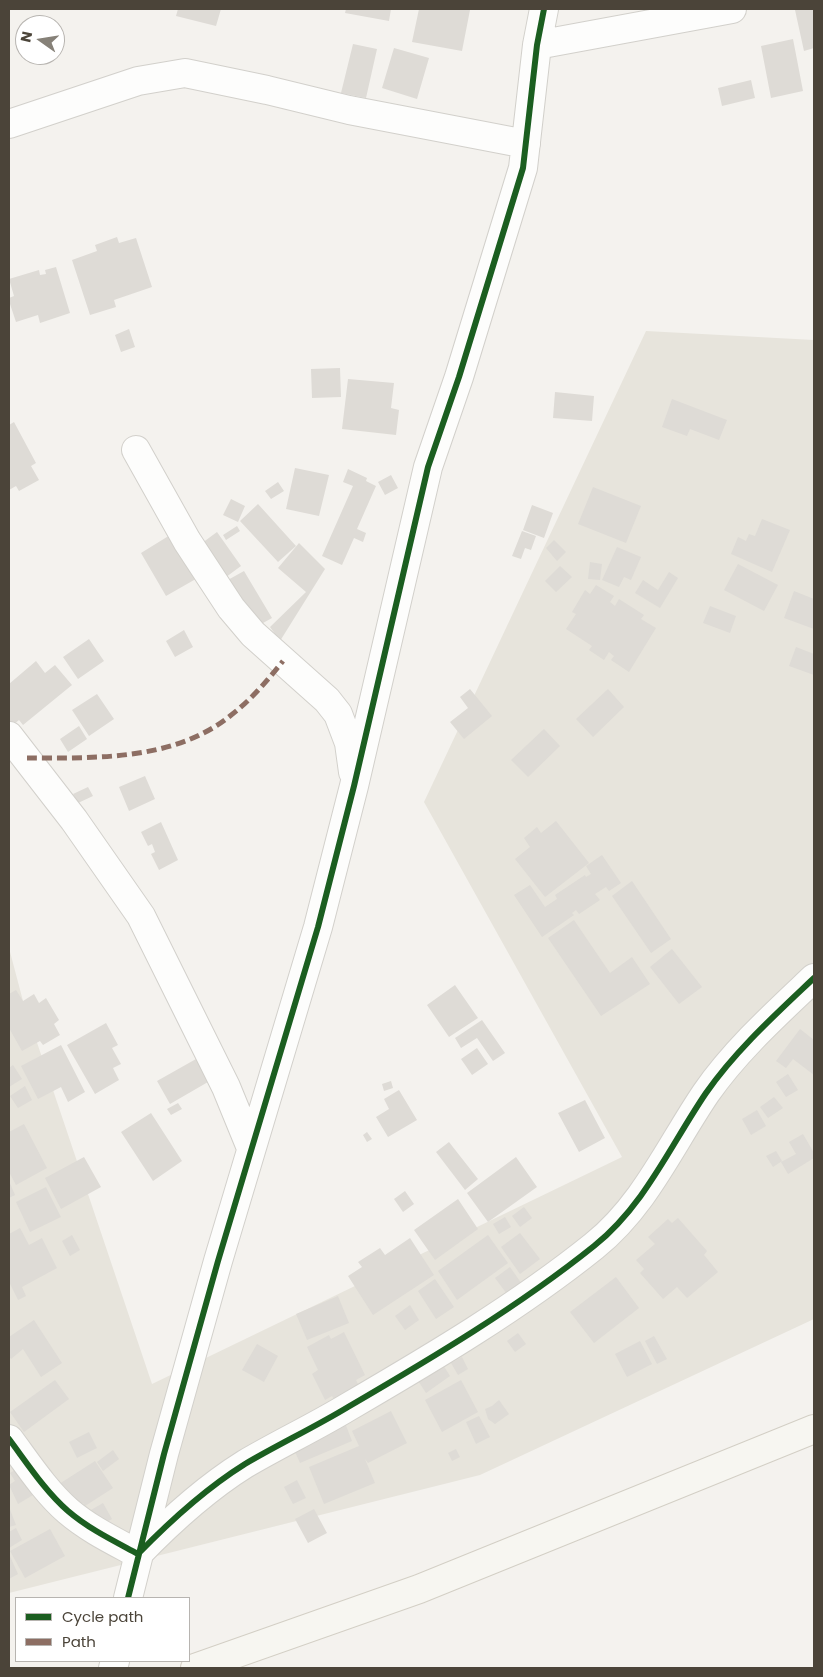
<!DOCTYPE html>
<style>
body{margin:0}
#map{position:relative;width:823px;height:1677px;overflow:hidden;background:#f4f2ee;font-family:Poppins,sans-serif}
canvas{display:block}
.frame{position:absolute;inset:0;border:10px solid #4b4439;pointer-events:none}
.legend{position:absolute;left:15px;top:1597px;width:175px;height:65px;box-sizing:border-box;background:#fff;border:1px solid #b7b4b0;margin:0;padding:6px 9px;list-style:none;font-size:15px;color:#4b4439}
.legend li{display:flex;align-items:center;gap:10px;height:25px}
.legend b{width:25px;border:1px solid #b7b4b0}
.north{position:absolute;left:15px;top:15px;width:50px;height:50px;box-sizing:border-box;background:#fff;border:1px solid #b7b4b0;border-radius:50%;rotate:283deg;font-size:14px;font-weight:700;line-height:20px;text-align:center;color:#4b4439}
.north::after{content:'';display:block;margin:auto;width:18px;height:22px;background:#868178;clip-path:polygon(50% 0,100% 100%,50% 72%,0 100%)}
</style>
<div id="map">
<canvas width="823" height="1677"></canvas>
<div class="frame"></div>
<ul class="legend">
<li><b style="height:6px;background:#1b5e20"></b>Cycle path</li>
<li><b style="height:6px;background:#8d6e63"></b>Path</li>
</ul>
<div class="north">N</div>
</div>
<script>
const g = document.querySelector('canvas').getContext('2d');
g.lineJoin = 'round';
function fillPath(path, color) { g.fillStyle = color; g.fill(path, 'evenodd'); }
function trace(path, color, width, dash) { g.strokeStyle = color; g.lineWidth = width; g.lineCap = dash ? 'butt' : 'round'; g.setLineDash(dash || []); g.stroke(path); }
const residential = new Path2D(`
 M646,331L814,340V1319L480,1475L9,1593V948L23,1001L152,1384L622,1157L424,802Z`);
const building = new Path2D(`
 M178,9H221L216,26L176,16Z
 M346,9H391L389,21L345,13Z
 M419,9L470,10L462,51L412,42Z
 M801,9H814V48L804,51L795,10Z
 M793,39L803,91L771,98L761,46Z
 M353,44L377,49L366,98L341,93Z
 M394,48L429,58L417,99L382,88Z
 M751,80L755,98L722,106L718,88Z
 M117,237L119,243L136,238L152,287L114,300L116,307L90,315L72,260L97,251L95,245Z
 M56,267L70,313L40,323L38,315L16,322L9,301V298L14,296L9,279L39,270L40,275L46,274L45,270Z
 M129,329L135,347L121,352L115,335Z
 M340,368L341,397L312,398L311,369Z
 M348,379L394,383L391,408L399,410L396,435L342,429Z
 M555,392L594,396L592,421L553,418Z
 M672,399L727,420L719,440L690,429L687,436L662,427Z
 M14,422L36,463L31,466L39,480L19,491L16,486L9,490V425Z
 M295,468L329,475L319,516L286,509Z
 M348,469L367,478L366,481L376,486L357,529L366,533L363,542L354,538L342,565L322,556L353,486L343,482Z
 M391,475L398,488L385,495L378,482Z
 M278,482L284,491L271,499L265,491Z
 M593,487L641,506L626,543L578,524Z
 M231,499L245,506L238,522L223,515Z
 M258,504L296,546L278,562L240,521Z
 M532,505L553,513L544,538L523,530Z
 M762,519L790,530L772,572L731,554L738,537L746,541L749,534L755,536Z
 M237,526L240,531L226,540L223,535Z
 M522,531L536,536L531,550L525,548L521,559L512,556Z
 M175,532L201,576L166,596L141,553Z
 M217,532L241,566L222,580L198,546Z
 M554,540L566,552L557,561L546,548Z
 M299,543L325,569L280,641L270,627L306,592L278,568Z
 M617,547L641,557L631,580L624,577L619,587L602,580Z
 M590,562L602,564L600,580L588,579Z
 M738,564L778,585L764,611L724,590Z
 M560,566L572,577L556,592L545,581Z
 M244,571L272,618L254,628L226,581Z
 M669,572L678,578L660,608L635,593L643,580L658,590Z
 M596,585L614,596L610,602L615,606L619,599L644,615L641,619L656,628L629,672L611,660L614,656L609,652L604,660L589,650L592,646L566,629L576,614L572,612L585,590L590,594Z
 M794,591L814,599V629L784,618Z
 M710,606L736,616L730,633L703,623Z
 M184,630L193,647L175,657L166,641Z
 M89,639L104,661L78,679L63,657Z
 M796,647L814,654V675L789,666Z
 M36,661L45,673L55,665L72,685L23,725L19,720L13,725L9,720V684Z
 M470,689L492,716L464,739L450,722L468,708L460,697Z
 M608,689L624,707L593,737L576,719Z
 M97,694L114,719L89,736L72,710Z
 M79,726L87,739L68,752L60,739Z
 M544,729L560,746L528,777L511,760Z
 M145,776L155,799L129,811L119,787Z
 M88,787L93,796L78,803L73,794Z
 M556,821L589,863L545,897L515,859L530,847L524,838L537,827L541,833Z
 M161,822L178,860L159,870L151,854L155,852L152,844L148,846L141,832Z
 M602,855L621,883L609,891L606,887L595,894L600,900L579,914L576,910L572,913L574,915L542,937L514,895L530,885L545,907L557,899L555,895L585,875L586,877L591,874L586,866Z
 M632,881L671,939L651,953L612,896Z
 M574,920L610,973L632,957L650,984L601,1016L548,938Z
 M672,949L702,987L679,1004L650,967Z
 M455,985L478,1018L449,1037L427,1005Z
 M16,990L23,1001L34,994L39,1003L46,998L59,1020L54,1024L60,1035L43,1045L40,1041L22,1051L9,1028V994Z
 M482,1020L505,1053L493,1061L477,1038L461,1048L455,1038Z
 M106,1023L118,1045L112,1048L121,1064L113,1068L119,1080L95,1094L67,1045Z
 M800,1029L814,1040V1075L793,1059L786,1068L776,1061Z
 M61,1045L85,1092L68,1102L61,1087L38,1099L21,1066Z
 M477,1048L488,1064L472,1075L461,1059Z
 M196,1059L208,1082L170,1104L157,1081Z
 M13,1065L22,1079L9,1087V1068Z
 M788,1074L798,1090L786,1097L776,1082Z
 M391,1081L393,1088L384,1091L382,1084Z
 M25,1086L32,1100L18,1108L10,1096Z
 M399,1090L417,1120L388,1137L376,1117L389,1109L384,1099Z
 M774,1097L783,1108L768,1118L760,1107Z
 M585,1100L605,1138L579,1152L558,1113Z
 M178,1103L182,1109L171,1115L167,1109Z
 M757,1110L766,1126L751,1135L742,1119Z
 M151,1113L182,1161L153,1181L121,1132Z
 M24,1124L47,1168L16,1185L9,1172V1132Z
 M367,1132L372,1139L367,1142L363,1135Z
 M803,1134L814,1153V1158L788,1174L781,1162L796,1154L789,1142Z
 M449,1142L478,1179L465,1190L436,1152Z
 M776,1151L782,1161L773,1167L766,1156Z
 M84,1157L101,1187L61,1209L45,1178Z
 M516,1157L537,1187L488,1222L467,1193Z
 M9,1181L15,1195L9,1198Z
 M46,1187L61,1217L30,1232L16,1202Z
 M405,1191L414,1204L403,1212L394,1199Z
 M458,1199L478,1229L435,1260L414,1230Z
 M524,1207L532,1218L520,1227L512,1216Z
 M505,1217L511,1227L499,1234L493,1224Z
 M678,1218L707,1251L704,1255L718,1272L687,1298L677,1287L663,1299L640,1273L644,1269L636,1260L655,1244L648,1237L668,1219L672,1223Z
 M20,1228L29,1245L42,1238L57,1268L22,1287L26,1296L18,1300L9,1282V1234Z
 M520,1233L540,1259L520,1274L501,1247Z
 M72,1235L80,1250L70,1256L62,1241Z
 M488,1235L508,1263L457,1300L438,1271Z
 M410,1238L434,1275L373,1315L348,1276L362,1267L358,1262L380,1248L385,1255Z
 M510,1267L524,1287L510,1298L495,1278Z
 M616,1277L639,1308L594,1343L570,1312Z
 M435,1279L454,1307L436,1319L418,1291Z
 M338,1296L349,1323L307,1340L296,1314Z
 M410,1305L419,1320L405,1330L395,1316Z
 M34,1320L62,1363L41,1377L23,1349L11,1359L9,1356V1337Z
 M344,1332L365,1375L356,1380L359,1386L334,1399L332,1396L325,1400L312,1374L318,1370L307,1347L329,1335L331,1339Z
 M518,1333L526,1344L515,1352L507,1341Z
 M654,1336L667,1359L657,1364L645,1341Z
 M640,1341L652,1364L627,1377L615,1354Z
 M257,1344L278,1356L264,1382L242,1370Z
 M462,1357L468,1369L458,1375L451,1363Z
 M440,1360L450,1376L426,1393L415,1376Z
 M55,1380L69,1399L24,1432L10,1412Z
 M461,1380L478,1412L442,1432L425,1400Z
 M499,1400L509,1414L495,1424L488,1419L485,1409L492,1406Z
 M391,1411L407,1443L368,1463L365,1459L375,1483L324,1504L309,1467L359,1446L352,1431Z
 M479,1416L490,1437L476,1444L466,1422Z
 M345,1423L352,1441L300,1463L292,1445Z
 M89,1432L97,1448L77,1458L69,1442Z
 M456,1449L460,1457L452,1461L448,1453Z
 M113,1450L119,1459L103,1471L97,1462Z
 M95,1461L113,1488L85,1506L83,1503L75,1507L56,1486Z
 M20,1467L24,1480L33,1495L18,1504L9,1485L15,1481L10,1473Z
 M297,1480L306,1498L293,1504L284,1487Z
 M103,1503L112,1519L103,1524L91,1510Z
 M9,1507L16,1525L9,1527Z
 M314,1509L327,1533L308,1543L295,1519Z
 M16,1528L22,1540L9,1548V1532Z
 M50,1529L65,1556L25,1578L10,1551Z
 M9,1554L18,1574L9,1579Z`);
const minor = new Path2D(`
 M537,45L732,9
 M9,124L138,81L185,73L267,90L349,110L526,144
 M136,450L187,541L231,608L253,634L327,700L338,714L349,743L353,772
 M9,736L74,820L141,916L226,1087L251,1148
 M9,1439C27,1463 45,1491 68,1511C89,1529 114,1541 138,1554C171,1520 205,1489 245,1464C279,1444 315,1427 348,1407C432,1358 518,1307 594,1246C645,1205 670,1146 706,1093C736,1050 776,1014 814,978
 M128,1598L164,1454L218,1261L318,927L354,786L428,467L459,377L523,168L537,45L544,9
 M113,1668L115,1661`);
const secondary = new Path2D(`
 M195,1668L419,1589L814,1429`);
const quiet = new Path2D(`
 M27,758C94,758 174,761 230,716C251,700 267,681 283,661`);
const cycleway = new Path2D(`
 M9,1439C27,1463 45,1491 68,1511C89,1529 114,1541 138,1554C171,1520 205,1489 245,1464C279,1444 315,1427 348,1407C432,1358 518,1307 594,1246C645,1205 670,1146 706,1093C736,1050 776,1014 814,978
 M128,1598L164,1454L218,1261L318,927L354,786L428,467L459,377L523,168L537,45L544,9`);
fillPath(residential, '#e7e4dc');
fillPath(building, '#dedbd6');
trace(minor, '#d2d0cb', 30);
trace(secondary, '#d3cfc5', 30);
trace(minor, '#fdfdfc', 28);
trace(secondary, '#f7f6f1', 28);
trace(quiet, '#8d6e63', 5, [10, 5]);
trace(cycleway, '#1b5e20', 6);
</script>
